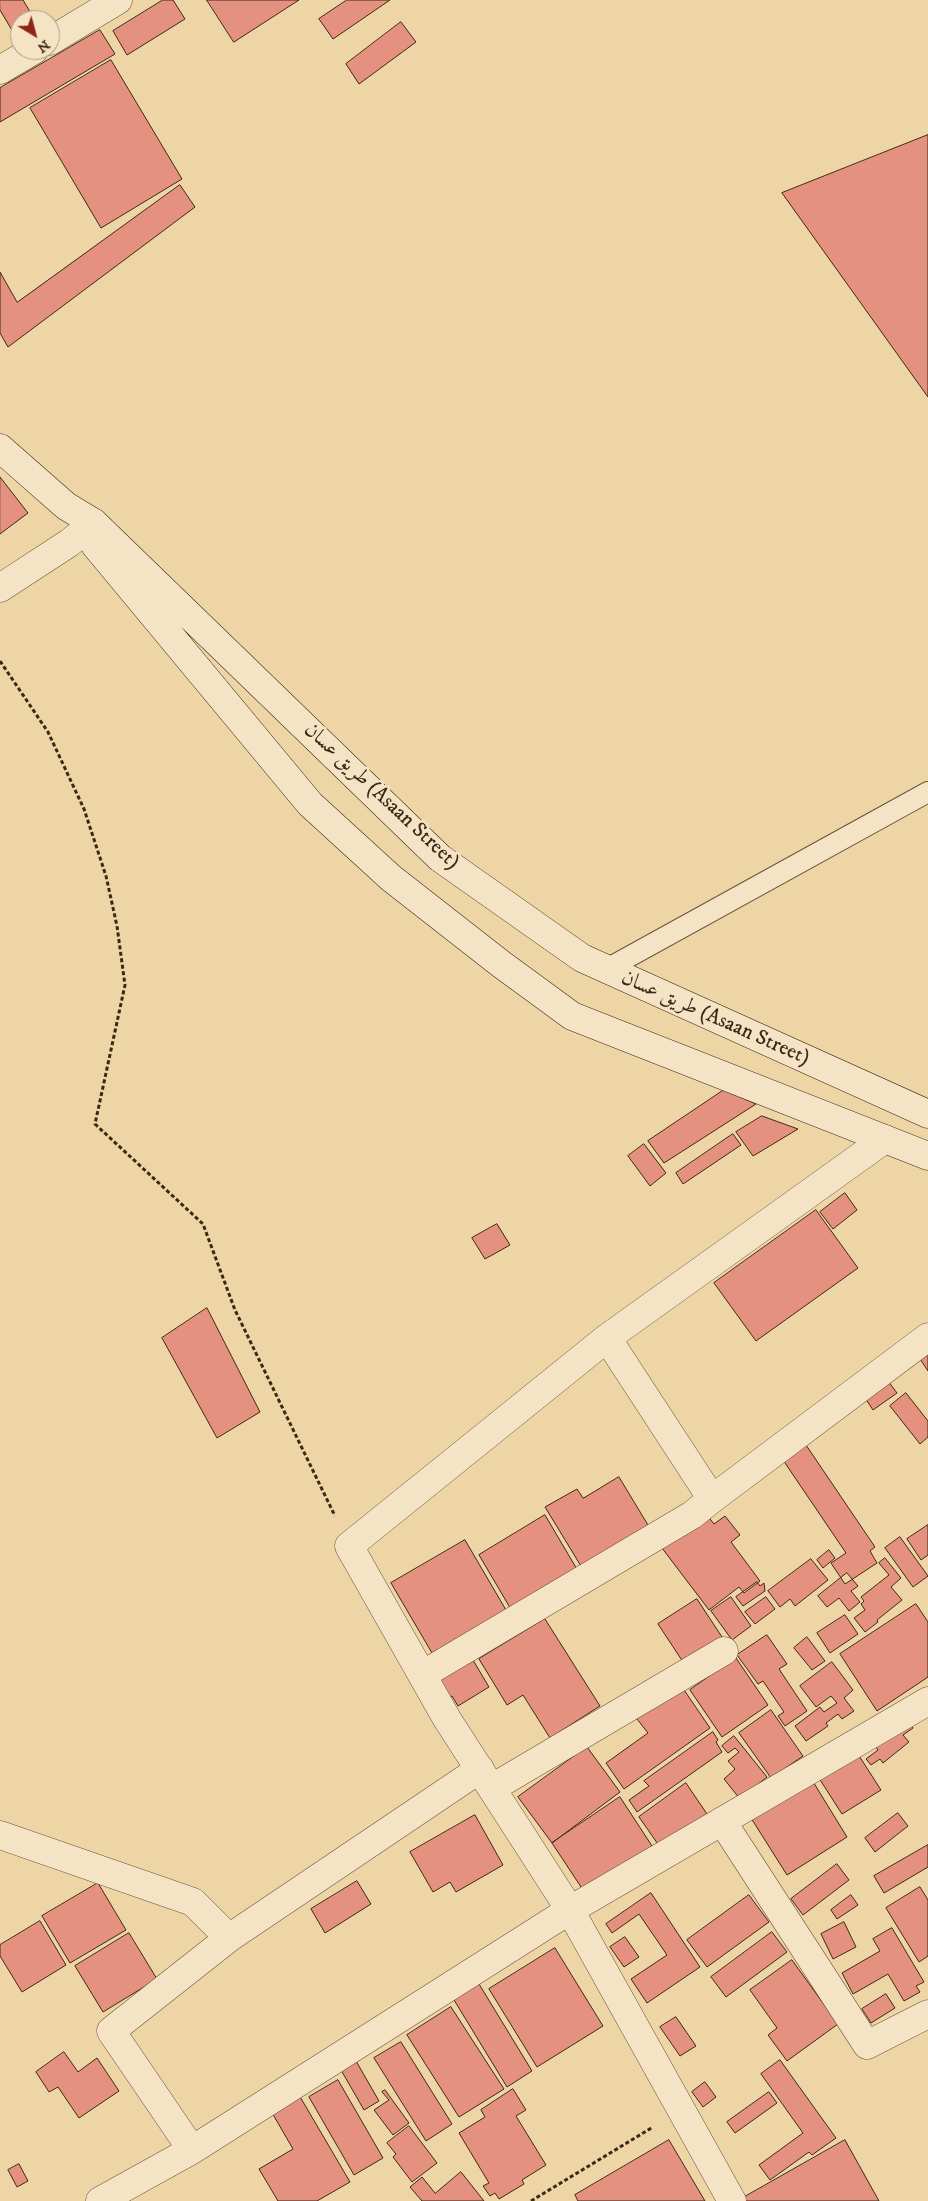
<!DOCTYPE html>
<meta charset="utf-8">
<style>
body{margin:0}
#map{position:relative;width:928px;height:2201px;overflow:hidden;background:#eed5a6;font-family:"IM FELL DW Pica",serif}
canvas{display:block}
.north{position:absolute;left:10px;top:10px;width:50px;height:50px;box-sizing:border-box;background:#f4e4c5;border:1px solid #ac987f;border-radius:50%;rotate:143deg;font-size:14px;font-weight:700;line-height:20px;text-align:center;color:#402715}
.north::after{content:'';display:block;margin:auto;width:18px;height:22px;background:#8f2418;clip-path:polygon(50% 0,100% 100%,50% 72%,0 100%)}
</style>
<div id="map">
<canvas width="928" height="2201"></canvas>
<div class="north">N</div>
</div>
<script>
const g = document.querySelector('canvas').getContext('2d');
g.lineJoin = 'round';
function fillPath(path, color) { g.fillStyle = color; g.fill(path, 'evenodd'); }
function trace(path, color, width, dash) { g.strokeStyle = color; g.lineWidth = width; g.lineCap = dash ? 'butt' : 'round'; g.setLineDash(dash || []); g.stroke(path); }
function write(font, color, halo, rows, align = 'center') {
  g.font = font + ' "IM FELL DW Pica",Amiri,serif'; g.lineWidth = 5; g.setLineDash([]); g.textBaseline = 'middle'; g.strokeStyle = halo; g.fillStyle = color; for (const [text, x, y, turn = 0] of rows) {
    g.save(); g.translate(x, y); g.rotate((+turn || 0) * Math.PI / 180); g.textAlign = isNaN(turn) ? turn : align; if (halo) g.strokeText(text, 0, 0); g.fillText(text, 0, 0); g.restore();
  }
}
const building = new Path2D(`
 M0,0H23L35,20H20V35L16,37L0,10Z
 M163,0H173L185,19L127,55L113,31Z
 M207,0H299L234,42Z
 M347,0H390L333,39L319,19Z
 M401,22L416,42L359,84L346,64Z
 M100,30L115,54L0,122V88Z
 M111,60L182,179L101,228L30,108Z
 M928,135V397L782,193Z
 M180,185L195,207L8,347L0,333V272L17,302Z
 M0,477L28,513L0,534Z
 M724,1090L756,1104L664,1163L648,1141Z
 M762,1116L798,1129L753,1156L736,1132Z
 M733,1134L741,1145L683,1184L676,1173Z
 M644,1144L666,1173L650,1186L628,1156Z
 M845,1193L857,1210L833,1229L820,1212Z
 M816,1210L858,1268L756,1341L714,1283Z
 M497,1224L510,1245L485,1259L472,1238Z
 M207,1308L260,1412L217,1438L162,1338Z
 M928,1350V1371L918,1356Z
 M888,1381L897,1393L873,1410L865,1398Z
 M906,1393L928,1421V1437L920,1444L890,1406Z
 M806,1445L875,1547L870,1551L877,1563L845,1584L831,1563L846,1553L783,1460Z
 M619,1477L651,1530L584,1571L545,1507L577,1489L583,1498Z
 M545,1515L578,1571L512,1611L479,1555Z
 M707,1515L714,1524L725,1516L740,1535L731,1542L760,1581L744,1593L739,1587L709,1610L662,1548Z
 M928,1525V1555L921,1560L907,1539Z
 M900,1537L928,1576L913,1587L885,1548Z
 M465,1540L506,1610L432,1653L391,1583Z
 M829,1550L835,1558L823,1568L817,1560Z
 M885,1558L901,1578L891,1587L902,1600L877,1620L878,1622L865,1632L854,1618L865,1610L861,1604L864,1601L861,1597L889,1575L879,1563Z
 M811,1559L828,1580L795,1606L790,1599L780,1607L768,1591Z
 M847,1573L858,1586L851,1591L860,1602L849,1611L839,1598L827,1607L818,1596Z
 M757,1582L760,1586L764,1583L765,1591L743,1606L736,1597Z
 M731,1597L751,1626L732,1640L711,1611Z
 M766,1597L775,1609L755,1624L745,1612Z
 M697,1599L724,1640L685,1665L658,1624Z
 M916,1604L928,1622V1677L877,1711L840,1654Z
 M845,1615L858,1634L830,1653L817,1633Z
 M545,1619L600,1706L550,1738L523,1695L507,1705L479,1659Z
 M767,1635L787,1664L779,1669L807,1711L785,1726L778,1716L784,1712L763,1681L758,1684L737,1655Z
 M807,1637L825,1661L812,1670L794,1648Z
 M467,1650L489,1687L458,1706L452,1696L441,1702L428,1681Z
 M736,1658L768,1705L722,1737L690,1690Z
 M832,1662L853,1690L844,1698L854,1711L842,1719L838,1714L826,1723L828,1726L806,1741L795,1726L820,1707L824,1712L837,1703L831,1696L816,1707L800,1686Z
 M682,1687L710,1728L624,1789L606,1763L648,1733L637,1719Z
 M771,1710L803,1756L771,1778L739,1733Z
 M905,1717L913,1728L903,1735L909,1742L883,1763L880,1759L871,1765L866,1759L878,1750L870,1739Z
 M713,1732L718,1740L716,1742L722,1752L637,1812L629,1800L649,1786L644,1781Z
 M734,1736L767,1777L740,1799L724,1779L735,1769L728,1761L739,1752L735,1748L728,1753L722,1746Z
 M587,1747L620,1792L552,1843L518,1797Z
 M854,1748L881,1790L842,1814L815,1772Z
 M812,1780L847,1837L787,1875L751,1818Z
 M686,1783L707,1814L660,1847L639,1817Z
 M620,1797L652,1846L583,1890L552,1843Z
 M898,1813L908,1826L875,1852L865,1838Z
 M475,1815L503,1865L456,1892L450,1882L433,1892L410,1852Z
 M928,1845V1867L884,1893L874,1876Z
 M837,1864L849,1880L803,1915L791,1899Z
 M357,1881L371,1904L325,1933L311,1909Z
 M98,1883L126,1930L70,1963L42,1916Z
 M920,1887L928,1900V1956L919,1962L886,1908Z
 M651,1893L700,1967L647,2003L631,1979L667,1955L639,1914L612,1933L606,1924Z
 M749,1895L769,1922L707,1967L687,1940Z
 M851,1895L858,1905L837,1919L831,1910Z
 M40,1921L66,1965L22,1992L0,1956V1945Z
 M844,1922L856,1947L833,1959L821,1934Z
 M892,1928L924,1982L916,1986L920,1992L904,2001L888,1974L853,1994L842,1973L880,1951L873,1939Z
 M772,1932L787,1952L726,1997L711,1977Z
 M129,1933L157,1979L103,2012L75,1966Z
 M625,1937L639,1957L624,1967L610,1947Z
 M555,1948L603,2026L537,2067L489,1989Z
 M792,1960L838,2024L787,2061L768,2035L777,2028L750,1990Z
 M476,1979L532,2071L507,2087L451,1995Z
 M886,1994L895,2008L871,2023L862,2009Z
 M451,2007L504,2089L459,2117L407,2035Z
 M676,2017L696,2046L680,2056L660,2027Z
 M401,2042L452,2124L426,2141L374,2058Z
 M64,2052L78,2072L97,2058L119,2091L79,2118L58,2087L49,2092L36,2072Z
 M780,2060L836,2138L812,2155L809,2152L770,2180L759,2165L803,2133L761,2074Z
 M356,2061L379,2101L364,2110L341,2070Z
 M338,2080L383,2158L354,2175L309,2097Z
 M705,2082L716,2097L703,2107L692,2092Z
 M513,2089L526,2110L516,2116L546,2165L522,2180L524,2184L499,2199L495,2193L490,2196L483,2186L489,2183L459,2133L485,2117L481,2110Z
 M385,2090L409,2123L393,2135L374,2110L389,2100L382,2092Z
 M769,2092L777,2103L735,2133L727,2122Z
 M299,2095L350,2182L317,2201H278L259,2169L293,2149L271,2111Z
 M409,2126L437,2163L412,2182L393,2157L396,2154L387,2143Z
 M669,2140L705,2201H578L575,2195Z
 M845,2140L879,2201H743L741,2199Z
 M19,2164L28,2181L17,2187L8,2170Z
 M461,2172L484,2201H422L410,2187L422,2177L435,2193Z`);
const path = new Path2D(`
 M0,661L48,732L84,809L106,876L117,926L125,985L95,1124L203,1224L235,1310L335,1516
 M531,2201L653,2127`);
const lane = new Path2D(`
 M605,970L928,792`);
const street = new Path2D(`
 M50,41L118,0
 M0,70L34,50
 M0,588L69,543L94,523
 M712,1499L928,1337
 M422,1675L692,1515L712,1499L607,1338
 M492,1788L724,1651
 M722,1821L867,2045L928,2014
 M0,1835L193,1902L229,1938L480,1769
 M192,2150L111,2031L229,1938
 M100,2201L192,2150L570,1910L928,1701
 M732,2201L570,1910L447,1719L349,1546L607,1338L885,1139`);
const secondary = new Path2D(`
 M0,448L66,506L94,523L440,858L582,958L928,1114
 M95,545L310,804L391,878L501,964L572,1016L928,1156`);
const streetNames = [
 ["طريق عسان (Asaan Street)",381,797,43],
 ["طريق عسان (Asaan Street)",715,1019,24]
];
fillPath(building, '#e4927f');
trace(building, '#402715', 1);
trace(lane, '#6c5239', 22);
trace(street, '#6c5239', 29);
trace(secondary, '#402715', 29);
trace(path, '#402715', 3, [4, 2.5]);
trace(lane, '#f4e4c5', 20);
trace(street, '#f4e4c5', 28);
trace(secondary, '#f4e4c5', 28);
write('21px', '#402715', '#f4e4c5', streetNames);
</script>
